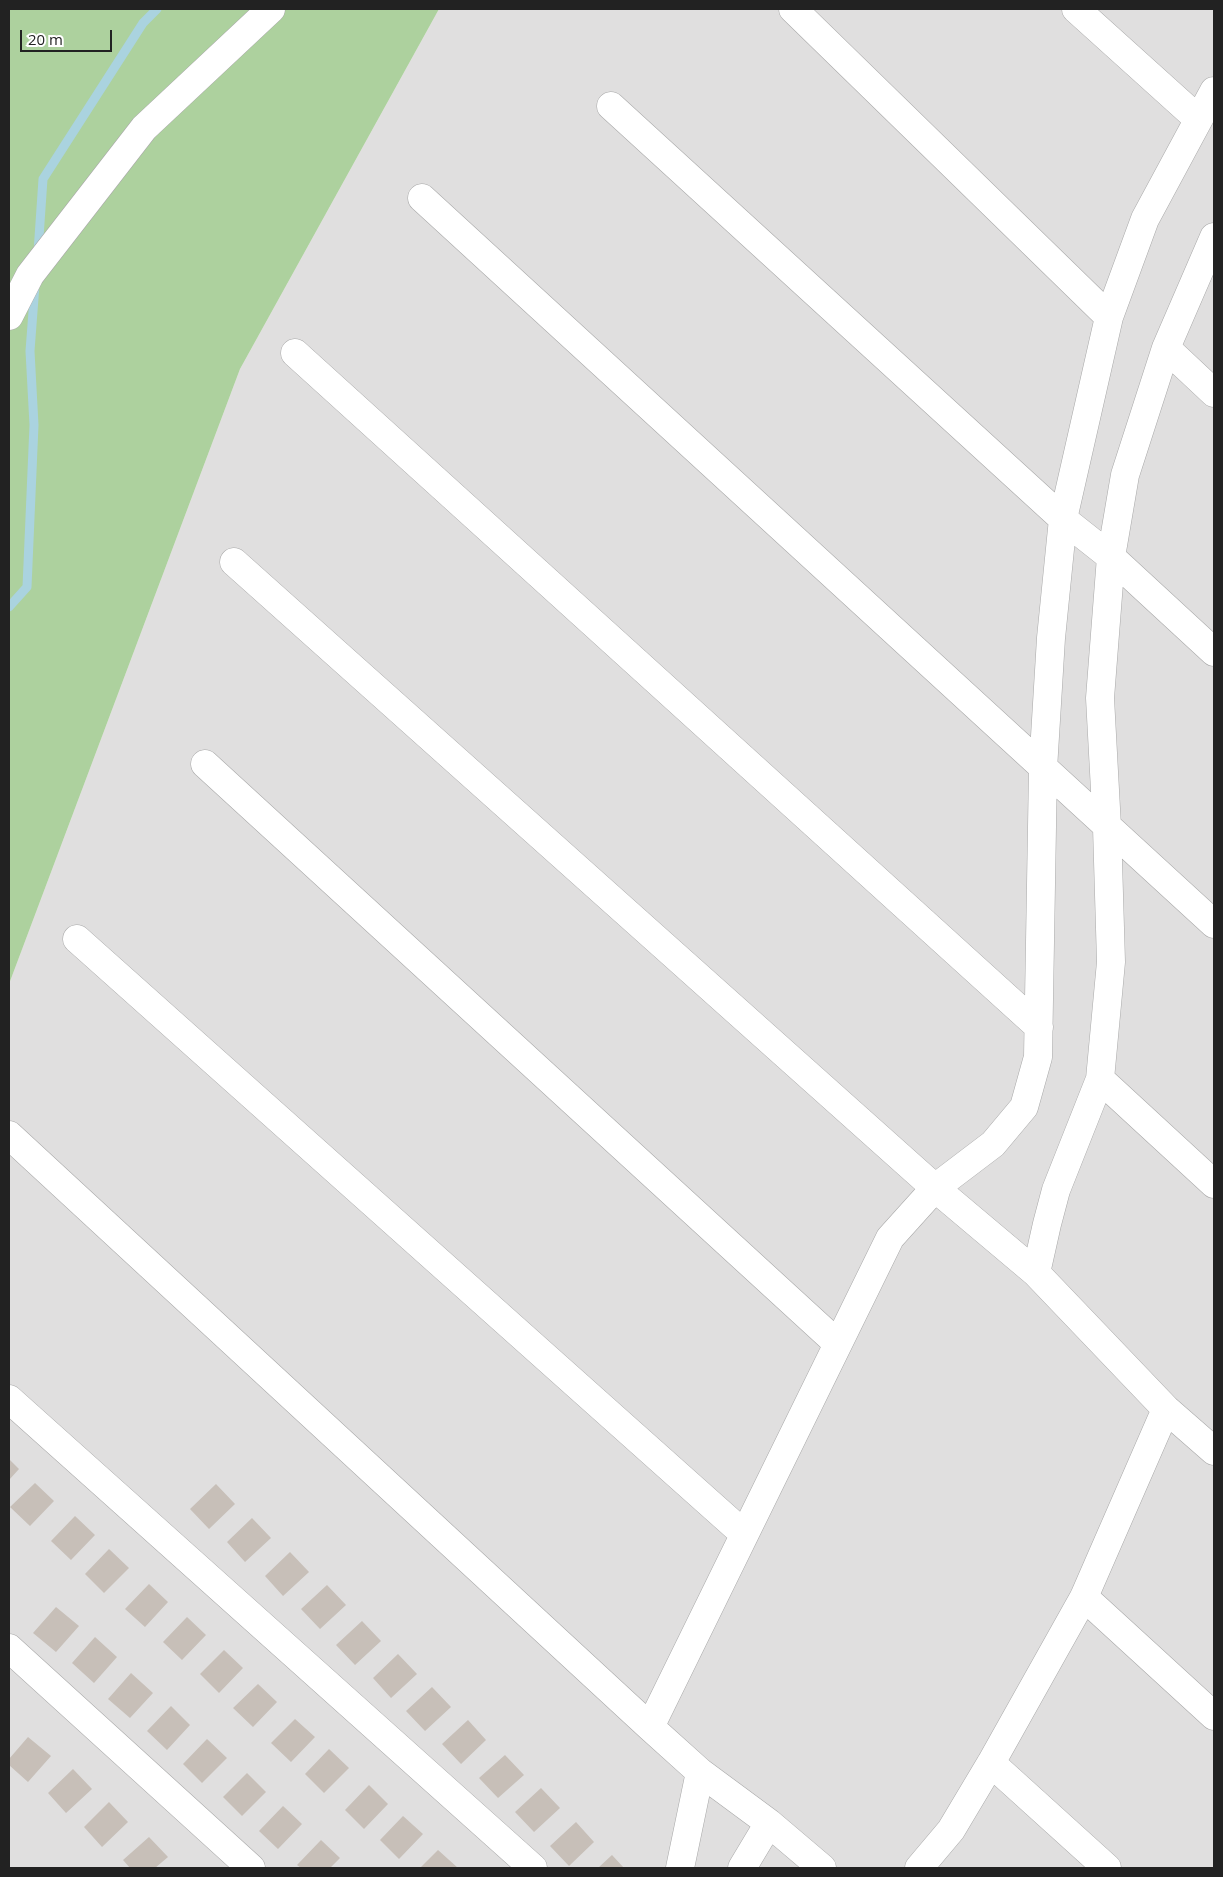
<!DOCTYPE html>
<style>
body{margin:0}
#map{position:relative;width:1223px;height:1877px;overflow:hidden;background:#f2efe9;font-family:"Open Sans",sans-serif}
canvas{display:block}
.frame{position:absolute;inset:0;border:10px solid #222;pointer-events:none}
.scale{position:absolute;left:20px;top:30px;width:92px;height:22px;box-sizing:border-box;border:2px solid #222;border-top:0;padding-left:6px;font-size:15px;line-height:18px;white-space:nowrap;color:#222;-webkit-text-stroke:4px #fff;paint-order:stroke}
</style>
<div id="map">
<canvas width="1223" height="1877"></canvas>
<div class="frame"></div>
<div class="scale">20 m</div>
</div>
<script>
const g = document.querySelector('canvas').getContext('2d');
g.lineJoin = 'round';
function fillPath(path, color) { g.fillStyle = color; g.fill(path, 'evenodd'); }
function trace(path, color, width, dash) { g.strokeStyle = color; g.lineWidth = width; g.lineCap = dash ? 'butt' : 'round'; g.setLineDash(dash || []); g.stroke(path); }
const residential = new Path2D(`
 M439,9H1214V1868H9V984L240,369Z`);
const forest = new Path2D(`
 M9,9H439L240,369L9,984Z`);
const stream = new Path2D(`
 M38,252L43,179L143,23L157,9
 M9,607L27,587L34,425L30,351L35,285`);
const building = new Path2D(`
 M9,1459L19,1469L9,1480Z
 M35,1483L54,1501L30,1526L10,1507Z
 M216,1484L235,1504L209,1529L190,1509Z
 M75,1516L95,1535L71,1560L51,1541Z
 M252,1518L271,1538L245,1562L227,1542Z
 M109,1549L129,1568L104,1593L85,1574Z
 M290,1552L309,1572L283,1596L265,1576Z
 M149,1584L168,1602L145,1627L125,1609Z
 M327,1585L346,1605L320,1629L301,1609Z
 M56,1607L79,1626L56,1652L33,1633Z
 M187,1617L206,1635L182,1660L163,1642Z
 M362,1621L381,1641L355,1665L336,1645Z
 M95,1637L117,1657L94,1683L72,1663Z
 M224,1650L243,1668L219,1693L200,1674Z
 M398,1654L417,1674L391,1698L373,1678Z
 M131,1673L153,1693L130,1718L108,1699Z
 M258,1684L277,1702L253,1727L233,1708Z
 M432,1687L451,1707L425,1731L406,1711Z
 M171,1706L190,1725L167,1750L147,1731Z
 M295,1719L315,1737L291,1762L271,1743Z
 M468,1720L486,1740L461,1764L442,1744Z
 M28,1737L51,1756L28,1782L9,1765V1759Z
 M207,1739L227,1758L202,1783L183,1764Z
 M329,1749L349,1768L324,1793L305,1774Z
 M505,1755L524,1775L498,1798L479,1778Z
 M73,1769L92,1789L66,1813L48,1793Z
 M247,1773L266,1792L242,1816L223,1797Z
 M369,1785L388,1804L364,1829L345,1810Z
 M541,1788L560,1808L534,1832L515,1812Z
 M109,1802L128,1822L102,1847L84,1827Z
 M283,1806L302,1824L278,1849L259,1831Z
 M403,1816L423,1834L399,1859L380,1840Z
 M576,1822L594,1842L569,1866L550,1846Z
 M149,1837L168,1857L155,1868H130L123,1860Z
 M321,1840L340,1858L330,1868H301L297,1865Z
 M438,1850L458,1868H420Z
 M612,1855L624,1868H598Z`);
const minor = new Path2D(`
 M793,9L1109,317
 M1076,9L1198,119
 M611,106L1063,519L1111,557L1214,652
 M422,198L1214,924
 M9,316L30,275L144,128L271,9
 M1166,348L1214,393
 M295,353L1039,1027
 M234,562L935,1188L1036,1273L1166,1409L1214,1451
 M205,764L838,1344
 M77,939L744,1534
 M1100,1079L1214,1184
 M9,1135L650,1727L700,1772L769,1823
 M1036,1273L1047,1224L1056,1190L1100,1079L1111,962L1107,827L1100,698L1111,557L1125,475L1166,348L1214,237
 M9,1399L533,1868
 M1084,1597L1214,1716
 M9,1648L251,1868
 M650,1727L890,1238L935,1188L993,1144L1024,1107L1038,1057L1043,769L1051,638L1063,519L1109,317L1145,219L1214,91
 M991,1763L1107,1868
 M680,1868L700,1772
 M742,1868L769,1823L822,1868
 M919,1868L951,1830L991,1763L1084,1597L1166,1409`);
fillPath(residential, '#e0dfdf');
fillPath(forest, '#add19e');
trace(stream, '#aad3df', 9);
fillPath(building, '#c7bfb8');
trace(minor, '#a9a9a9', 29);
trace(minor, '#fff', 28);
</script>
